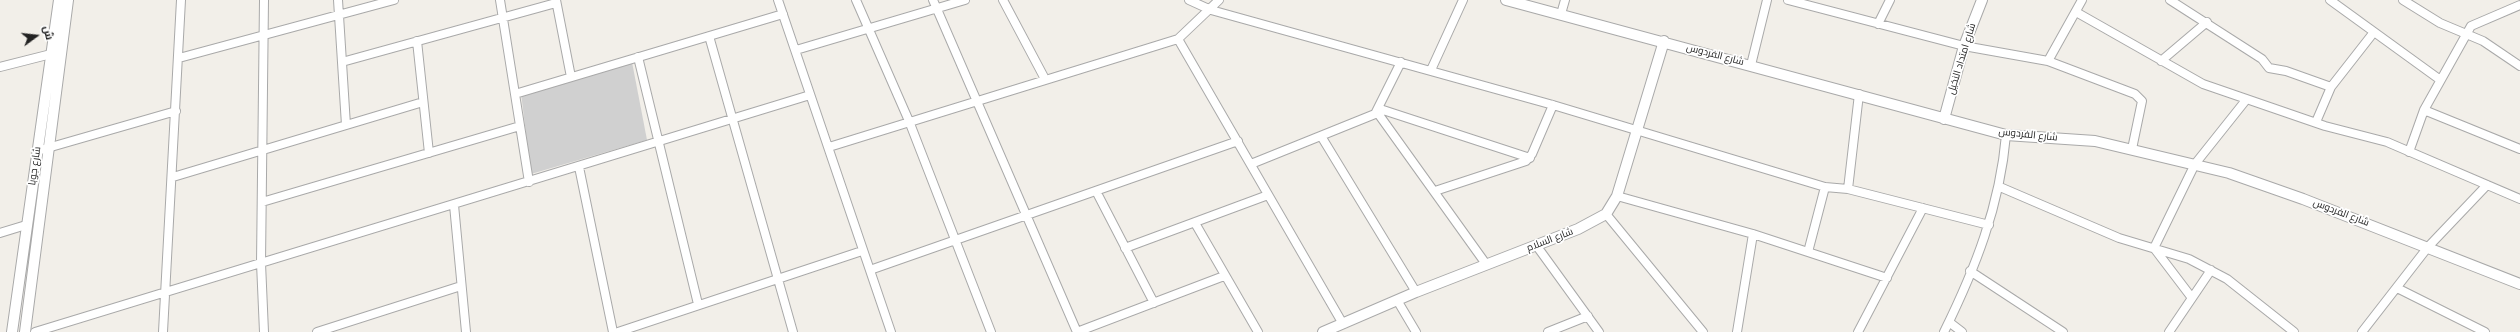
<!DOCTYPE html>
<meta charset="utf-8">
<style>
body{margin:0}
#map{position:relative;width:2520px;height:332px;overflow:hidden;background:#f2efe9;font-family:"Varela Round",Cairo,sans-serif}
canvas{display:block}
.north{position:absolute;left:16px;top:16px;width:40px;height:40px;-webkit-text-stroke:3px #fff;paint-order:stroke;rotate:75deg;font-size:11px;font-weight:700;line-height:16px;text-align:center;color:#222}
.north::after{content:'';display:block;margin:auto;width:14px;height:18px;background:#222;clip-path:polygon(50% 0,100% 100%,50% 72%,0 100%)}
</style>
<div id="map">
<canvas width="2520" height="332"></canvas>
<div class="north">ش</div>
</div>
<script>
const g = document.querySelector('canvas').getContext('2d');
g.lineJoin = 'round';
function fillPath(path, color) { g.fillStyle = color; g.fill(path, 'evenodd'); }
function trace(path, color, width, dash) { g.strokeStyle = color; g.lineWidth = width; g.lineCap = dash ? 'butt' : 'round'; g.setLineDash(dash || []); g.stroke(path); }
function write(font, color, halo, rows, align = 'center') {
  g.font = font + ' "Varela Round",Cairo,sans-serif'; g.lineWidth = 3.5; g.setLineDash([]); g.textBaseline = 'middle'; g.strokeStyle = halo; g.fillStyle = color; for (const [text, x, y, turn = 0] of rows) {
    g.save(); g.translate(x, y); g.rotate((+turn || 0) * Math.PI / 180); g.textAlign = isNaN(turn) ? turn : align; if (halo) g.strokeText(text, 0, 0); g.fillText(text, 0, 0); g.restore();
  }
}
const religious = new Path2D(`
 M632,62L647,140L531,174L521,93Z`);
const minor = new Path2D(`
 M264,0L261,263L264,332
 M338,0L346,125
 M500,0L529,182
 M556,0L571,77
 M778,0L891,332
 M856,0L909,121L991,332
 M933,0L1077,332
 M1003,0L1045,79
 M1189,0L1211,10L1553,105L1825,187L1848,189L1989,225
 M1788,0L1964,46L2048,61L2135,94L2142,101L2132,149
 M2170,0L2262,59L2269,68L2286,71L2331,87
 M2330,0L2439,79
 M2403,0L2440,23L2483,41L2520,66
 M2076,12L2203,84L2325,126L2387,142L2520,199
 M1561,14L1565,0
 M1878,24L1890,0
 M709,36L793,332
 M1178,39L1343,324
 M417,41L429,153
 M796,50L965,0
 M638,57L698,304
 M179,58L394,0
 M2048,61L2082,0
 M2161,61L2207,22
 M342,62L556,3
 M1751,65L1767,0
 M0,67L55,53
 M1431,70L1463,0
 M515,94L783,14
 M1380,109L1530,158
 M2424,110L2520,149
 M1377,112L1486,264
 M2316,122L2331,87L2374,32
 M1321,136L1416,292
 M829,147L1178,39L1219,0
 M37,151L176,111
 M2409,152L2424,110L2471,26L2520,5
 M1251,164L1375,114L1401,62
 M579,167L613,332
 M173,177L423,102
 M2000,187L2119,238L2189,259L2227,279L2294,332
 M1848,189L1859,94
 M1096,191L1154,303
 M1435,191L1526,161L1532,154L1553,105
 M1617,196L1753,234L1887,278
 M262,202L520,126
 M454,205L466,332
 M1606,214L1703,332
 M1195,223L1258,332
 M0,233L26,225
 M1536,245L1599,332
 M1125,248L1268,195
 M1808,252L1825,187
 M870,270L1238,141
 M1970,271L2063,332
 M2397,288L2485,332
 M2192,298L2154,248L2195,164L2246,100
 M1397,300L1416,332
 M1949,322L1962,332
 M35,332L810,95
 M163,332L181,0
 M317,332L461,286
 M618,332L862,251
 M1077,332L1224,276
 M1548,332L1588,316
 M1737,332L1753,234
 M1858,332L1923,208
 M1944,332C1975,269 2000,206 2006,135
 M2169,332L2211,270
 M2362,332L2428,247L2487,185`);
const tertiary = new Path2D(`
 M1506,0L2006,135L2095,141L2229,173L2303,199L2520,284
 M1944,119L1964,46L1982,0
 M12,332L59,0
 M25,332L68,0
 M1323,332L1416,292L1578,229L1606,214L1617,196L1664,41`);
const streetNames = [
 ["شارع الفردوس",1715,55,15],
 ["شارع امتداد النخيل",1962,59,-73],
 ["شارع الفردوس",2028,135,6],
 ["شارع جوبا",35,166,-82],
 ["شارع الفردوس",2341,213,21],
 ["شارع السلام",1550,240,-21]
];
fillPath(religious, '#d0d0d0');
trace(minor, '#a9a9a9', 10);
trace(tertiary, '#a9a9a9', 12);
trace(minor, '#fff', 8);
trace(tertiary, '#fff', 10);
write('10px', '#222', '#fff', streetNames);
</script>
